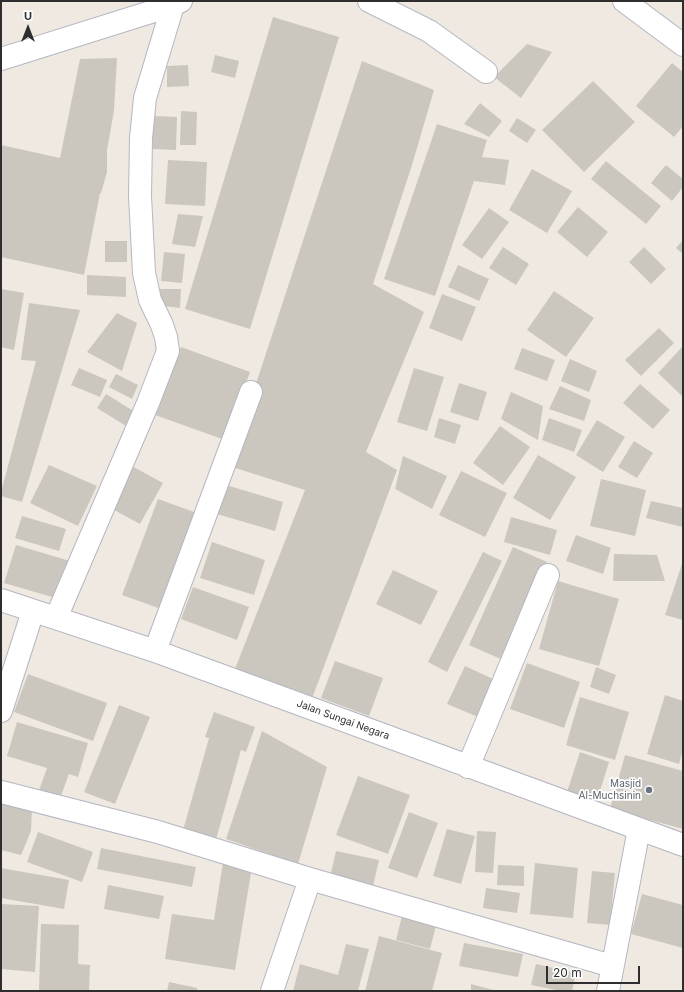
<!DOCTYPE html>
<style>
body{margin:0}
#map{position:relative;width:684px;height:992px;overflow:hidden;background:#efe9e1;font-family:Inter,sans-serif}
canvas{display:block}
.frame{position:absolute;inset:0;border:2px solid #2e2e2e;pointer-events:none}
.north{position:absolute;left:8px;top:8px;width:40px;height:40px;-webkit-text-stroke:3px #fff;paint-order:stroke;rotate:0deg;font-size:11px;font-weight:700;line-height:16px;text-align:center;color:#2e2e2e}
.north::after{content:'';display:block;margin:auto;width:14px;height:18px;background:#2e2e2e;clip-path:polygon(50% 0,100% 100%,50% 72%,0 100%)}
.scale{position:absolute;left:546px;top:966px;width:94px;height:18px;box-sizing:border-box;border:2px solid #2e2e2e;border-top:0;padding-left:5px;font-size:12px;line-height:14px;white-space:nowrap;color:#2e2e2e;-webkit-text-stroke:3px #fff;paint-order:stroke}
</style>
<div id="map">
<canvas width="684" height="992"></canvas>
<div class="frame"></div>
<div class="north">U</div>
<div class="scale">20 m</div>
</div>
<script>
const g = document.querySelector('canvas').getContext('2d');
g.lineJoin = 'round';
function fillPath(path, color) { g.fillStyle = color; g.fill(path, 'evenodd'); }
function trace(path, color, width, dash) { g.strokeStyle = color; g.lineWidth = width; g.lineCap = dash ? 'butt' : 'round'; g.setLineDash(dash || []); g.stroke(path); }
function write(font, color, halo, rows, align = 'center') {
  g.font = font + ' Inter,sans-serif'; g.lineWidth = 3.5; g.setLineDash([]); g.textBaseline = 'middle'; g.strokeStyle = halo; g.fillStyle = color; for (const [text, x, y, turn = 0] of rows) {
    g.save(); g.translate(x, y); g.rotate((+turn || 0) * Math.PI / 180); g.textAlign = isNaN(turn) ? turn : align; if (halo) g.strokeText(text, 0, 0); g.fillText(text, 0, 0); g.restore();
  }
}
const building = new Path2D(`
 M273,17L339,37L250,329L185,309Z
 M527,44L552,52L521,98L494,77Z
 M215,55L239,61L235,78L211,72Z
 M117,58L114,111L107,150V172L101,193H100L84,275L1,257V145L60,158L80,59Z
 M362,61L434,90L412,165L373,284L424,312L366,452L397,470L310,704L233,674L305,490L229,466Z
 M672,63L683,72V126L674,137L636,106Z
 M188,65L189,86L167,87V66Z
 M593,81L635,122L584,172L542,130Z
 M480,103L502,121L489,137L464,124Z
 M181,111L197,112L196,145H180Z
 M153,116L177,117L176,150L153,149Z
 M517,118L536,130L527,143L509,131Z
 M437,124L487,140L482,157L509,160L505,185L474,181L435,296L384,279Z
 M168,160L207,162L205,206L165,204Z
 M606,161L661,206L646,224L591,179Z
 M666,165L683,179V187L672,201L651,183Z
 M532,169L572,191L547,233L509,210Z
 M578,207L608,232L587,257L557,232Z
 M489,208L509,222L482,259L462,245Z
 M178,214L203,216L195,247L172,244Z
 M683,240V254L676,248Z
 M105,241H127V262H105Z
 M503,247L529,264L516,285L489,268Z
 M644,247L666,269L651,284L629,262Z
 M164,252L185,254L182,283L161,281Z
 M458,265L489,279L479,301L448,287Z
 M87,275L126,277V297L87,295Z
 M1,289L24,293L14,350L1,347Z
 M154,289H181L180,308L155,305Z
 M554,291L594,318L566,357L527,330Z
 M442,294L476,307L462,341L429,328Z
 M29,303L80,310L22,502L1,496V492L36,361L21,360Z
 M117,313L137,323L122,371L87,352Z
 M659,328L674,343L641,376L625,360Z
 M683,346V394L682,396L658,373Z
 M181,347L250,372L225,440L155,415Z
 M522,348L555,360L547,381L514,369Z
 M570,359L597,371L589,392L561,381Z
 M79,368L107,380L100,397L71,385Z
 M414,368L444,377L427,431L397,422Z
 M116,374L138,385L132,399L109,387Z
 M459,383L487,392L478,421L450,412Z
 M640,384L670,410L653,429L623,403Z
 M560,386L591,400L584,421L549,409Z
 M511,392L543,406L538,440L501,419Z
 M106,394L135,412L126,426L97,408Z
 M439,418L461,425L455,444L434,437Z
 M549,418L582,430L574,452L542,440Z
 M597,420L625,437L603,472L576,455Z
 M500,426L530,447L503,485L473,463Z
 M634,441L653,453L637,478L618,467Z
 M538,455L576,477L550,520L513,498Z
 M403,456L447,476L432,509L395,489Z
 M128,464L163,483L140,524L105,505Z
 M49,465L97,486L78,526L30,503Z
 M461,471L507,493L485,537L439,515Z
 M601,479L646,490L635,536L590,526Z
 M226,485L283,502L275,531L217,514Z
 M158,499L197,513L161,609L122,595Z
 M651,501L683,508V527L646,518Z
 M22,516L66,529L59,551L15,538Z
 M511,517L557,530L550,555L504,542Z
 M576,535L611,548L603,574L566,561Z
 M212,542L265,560L254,595L200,578Z
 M16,545L70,561L59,599L4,583Z
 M513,547L547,562L503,660L469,645Z
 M483,552L502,561L447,672L428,662Z
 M614,554L657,555L665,581H613Z
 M683,561V620L665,615Z
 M393,570L438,591L421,625L376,604Z
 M558,581L619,599L599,666L539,649Z
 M193,587L249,607L237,640L181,619Z
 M335,661L383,678L369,716L321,698Z
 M527,663L580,682L564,728L510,709Z
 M465,666L495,680L478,717L447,704Z
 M596,667L616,675L609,694L590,687Z
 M28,674L107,703L93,741L14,712Z
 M665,695L683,701V750L679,764L647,754Z
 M580,697L629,712L615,760L566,745Z
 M119,705L150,717L115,804L84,792Z
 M214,712L255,727L246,752L241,750L215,843L182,834L209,738L205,737Z
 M17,722L88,743L78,777L69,774L59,801L38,793L47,768L7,756Z
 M262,731L327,767L298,864L226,839Z
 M580,752L609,762L596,804L566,795Z
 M625,755L683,771V829L610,809Z
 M358,776L410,795L388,854L336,835Z
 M1,799L32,807L31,831L21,855L1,850Z
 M409,812L438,823L417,878L388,868Z
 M447,829L475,836L461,884L433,876Z
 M477,831L496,832L493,873L475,872Z
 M38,832L93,852L82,882L27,862Z
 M101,848L196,867L192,887L97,869Z
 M336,851L379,860L373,886L330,877Z
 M223,862L252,867L235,970L165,959L172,914L214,920Z
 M535,863L578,868L573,918L530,914Z
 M498,865L524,866V886L497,885Z
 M1,868L69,880L64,909L1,898Z
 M592,871L615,873L610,925L587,923Z
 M108,885L164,896L159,919L104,909Z
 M486,888L520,893L517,913L483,908Z
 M642,894L683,905V948L631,934Z
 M1,904L39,906L35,972L1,969Z
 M404,908L438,918L430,949L396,940Z
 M41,924L79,925L78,964L90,965L89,991H39Z
 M379,936L442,953L432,991H365Z
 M464,943L523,954L518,977L459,966Z
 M346,944L369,949L358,991H293L300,964L338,975Z
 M536,964L576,973L572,991H561L531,985Z
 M169,982L197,988V991H167Z
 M471,984L497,991H471Z`);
const street = new Path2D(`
 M369,1L429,31L486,72
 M624,1L683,45
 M1,59L173,5L181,1
 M1,600L155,651L683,845
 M56,618L148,403L168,351L166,337L162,325L150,300L144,273L140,196L141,138L145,98L173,5
 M155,651L251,392
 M1,711L33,611
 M468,767L548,575
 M1,792L158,832L310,879L612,966
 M272,991L310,879
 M608,991L639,829`);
const markers = [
 [649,790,4,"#6b7280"]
];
const streetNames = [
 ["Jalan Sungai Negara",343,720,20]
];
const worshipNames = [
 ["Masjid",641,784],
 ["Al-Muchsinin",641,796]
];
fillPath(building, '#cbc7bf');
trace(street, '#b4b7c1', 24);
trace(street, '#fff', 22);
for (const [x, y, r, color] of markers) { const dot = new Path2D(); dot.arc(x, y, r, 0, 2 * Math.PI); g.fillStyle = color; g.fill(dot); trace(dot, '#fff', 1.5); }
write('10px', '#2e2e2e', '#fff', streetNames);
write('10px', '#5b616d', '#fff', worshipNames, 'right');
</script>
